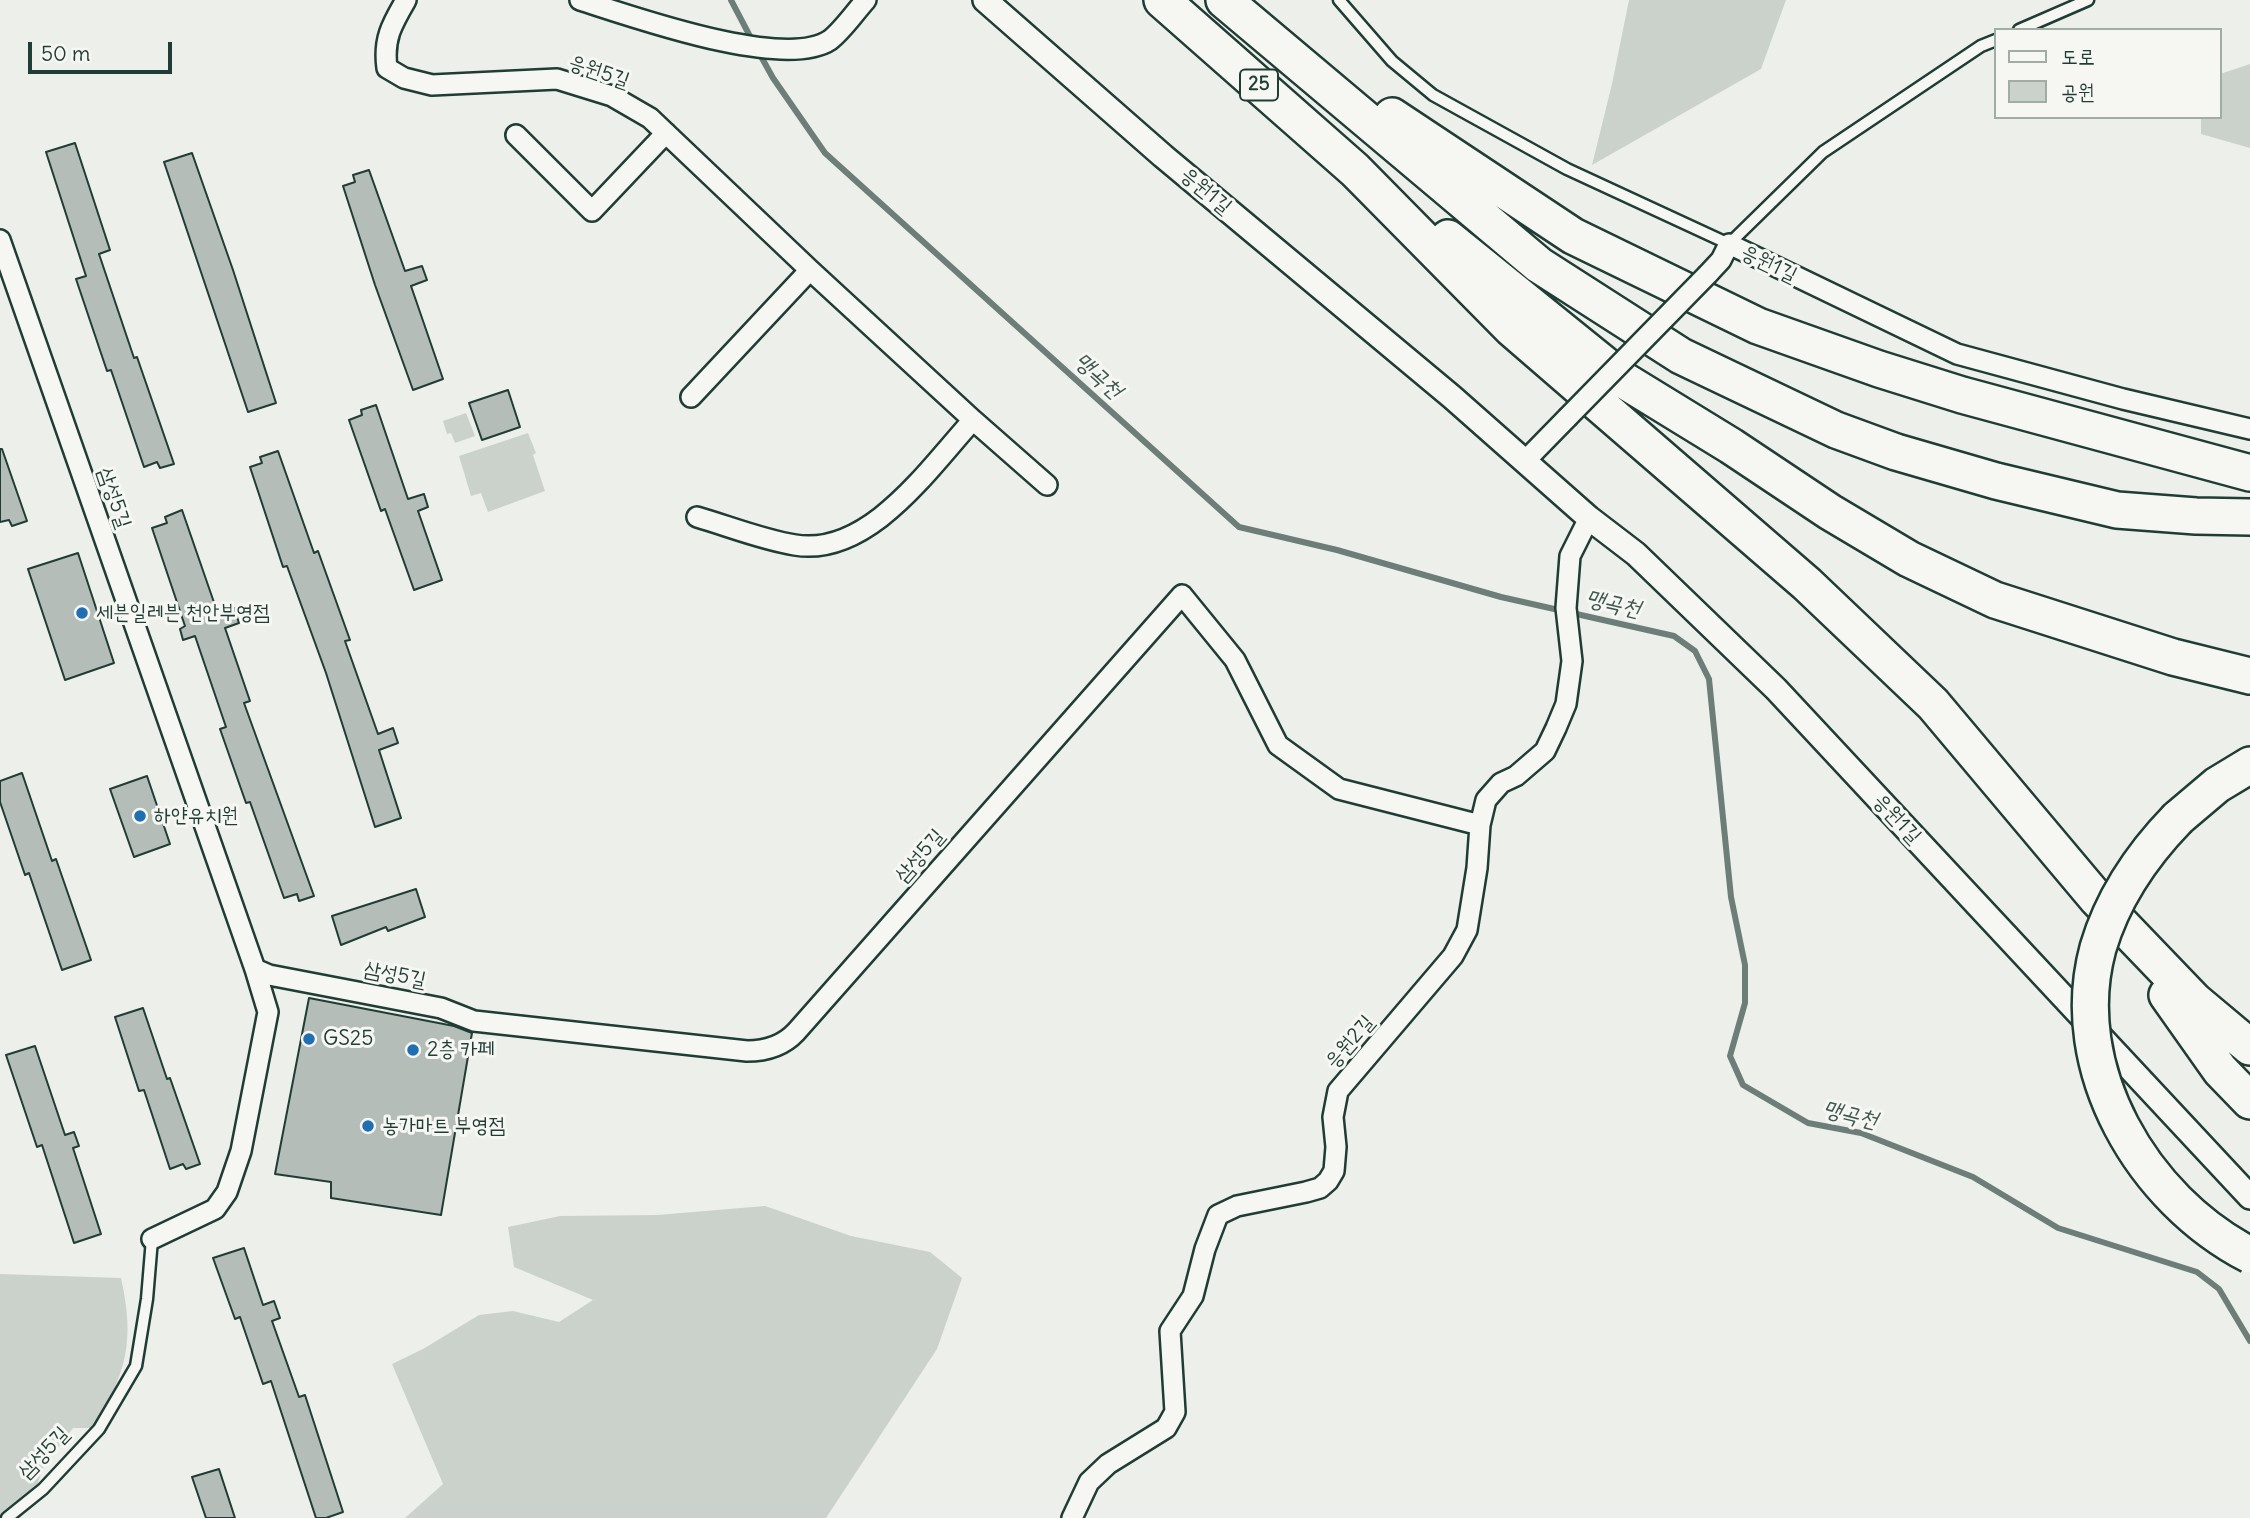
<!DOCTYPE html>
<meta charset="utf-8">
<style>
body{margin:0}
#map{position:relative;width:2250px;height:1518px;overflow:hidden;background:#edefea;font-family:Delius,"Poor Story",sans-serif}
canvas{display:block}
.legend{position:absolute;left:1994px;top:28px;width:228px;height:91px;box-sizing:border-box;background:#f6f6f2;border:2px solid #a0aca6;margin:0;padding:9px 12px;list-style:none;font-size:21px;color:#1f3d34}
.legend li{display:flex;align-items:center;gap:14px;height:35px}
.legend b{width:35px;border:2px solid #a0aca6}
.scale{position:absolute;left:28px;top:42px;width:144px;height:32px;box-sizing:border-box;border:4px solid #1f3d34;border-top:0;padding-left:9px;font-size:21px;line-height:24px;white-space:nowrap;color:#1f3d34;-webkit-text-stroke:5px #f6f6f2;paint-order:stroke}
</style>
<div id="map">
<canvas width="2250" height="1518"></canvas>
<ul class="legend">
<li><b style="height:9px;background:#f6f6f2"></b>도로</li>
<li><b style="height:19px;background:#cbd2cc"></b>공원</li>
</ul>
<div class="scale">50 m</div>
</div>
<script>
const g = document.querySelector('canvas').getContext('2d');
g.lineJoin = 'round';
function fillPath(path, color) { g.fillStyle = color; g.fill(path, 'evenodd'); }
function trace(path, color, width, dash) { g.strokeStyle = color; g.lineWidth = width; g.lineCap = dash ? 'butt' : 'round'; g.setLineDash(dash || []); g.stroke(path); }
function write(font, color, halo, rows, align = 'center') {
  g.font = font + ' Delius,"Poor Story",sans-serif'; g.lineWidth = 6; g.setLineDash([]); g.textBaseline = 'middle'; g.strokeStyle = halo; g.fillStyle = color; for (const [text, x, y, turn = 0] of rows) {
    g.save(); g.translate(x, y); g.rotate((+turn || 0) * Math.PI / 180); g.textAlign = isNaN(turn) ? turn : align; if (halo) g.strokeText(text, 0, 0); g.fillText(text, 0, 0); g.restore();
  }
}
const green = new Path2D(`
 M1629,0H1786L1761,69L1592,165L1612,84Z
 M2250,64V148L2201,134V117H2220V74Z
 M466,413L475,436L455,443L451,433L447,434L443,421Z
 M528,433L536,453L533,455L545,491L488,512L481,493L471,496L459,456Z
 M765,1206L851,1236L930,1252L962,1278L937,1349L826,1518H405L443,1484L392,1364L423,1349L479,1315L513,1311L559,1322L593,1300L514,1267L508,1227L560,1216L657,1215Z
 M0,1274L121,1278C135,1341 127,1374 92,1428H73L43,1468L37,1486L0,1515Z`);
const stream = new Path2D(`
 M731,0L753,42
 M758,51L773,78L825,153L1239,527L1337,550L1501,597L1674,636L1695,651L1709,679L1731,897L1745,965V1003L1730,1056L1743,1085L1808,1123L1861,1133L1973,1177L2058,1228L2197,1272L2219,1289L2250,1341`);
const building = new Path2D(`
 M75,143L110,250L99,254L134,358L137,357L174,464L160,468L157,462L144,467L111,370L107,371L76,279L86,276L46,152Z
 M192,153L233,270L276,403L248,412L164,162Z
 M369,170L405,271L422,266L427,280L411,286L443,379L413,390L375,285L343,186L355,182L353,175Z
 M508,390L520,427L482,440L469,403Z
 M376,405L408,499L424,494L428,507L418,511L442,580L414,590L385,509L381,511L349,420L362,415L361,410Z
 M0,449H2L27,521L12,526L9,520L0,522Z
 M278,451L314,553L318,551L350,640L345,641L378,734L393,728L398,743L379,750L401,818L375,827L326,673L287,566L283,567L250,467L262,463L260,457Z
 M182,510L218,614L234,608L239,623L225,628L250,701L244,703L314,896L299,901L297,894L284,898L250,802L246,803L220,729L226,727L195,636L183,640L180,629L185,626L152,528L167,523L165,517Z
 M78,553L114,663L65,680L28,569Z
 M22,773L52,861L56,859L91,960L62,970L29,873L25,875L0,802V781Z
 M147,776L170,844L134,857L110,789Z
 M416,889L425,917L388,931L386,927L341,945L332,916Z
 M309,998L454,1026L472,1033L441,1215L331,1198V1182L275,1174Z
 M143,1008L167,1079L170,1078L200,1164L186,1169L183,1164L170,1169L144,1090L139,1091L115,1017Z
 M35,1046L65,1135L74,1132L79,1146L73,1148L101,1234L74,1243L42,1145L37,1147L6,1055Z
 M244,1248L263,1305L274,1301L280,1318L272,1321L299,1397L305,1395L343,1512L326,1518H316L271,1381L263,1384L240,1317L235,1319L213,1258Z
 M219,1469L235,1518H206L192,1477Z`);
const service = new Path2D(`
 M1339,0L1392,61L1433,95L1567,169L1729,244L1823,152L1981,46L1996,40
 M2019,30L2088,0
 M7,1518L43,1489L99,1429L136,1366L147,1299L152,1239`);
const minor = new Path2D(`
 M406,0C392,24 383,39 387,68L404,78L432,85L557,79L612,96L650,118L810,270L973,420L1047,485
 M580,0C631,16 784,71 830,40C843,30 855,12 866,0
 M516,135L592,211L666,133
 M0,240L255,969L269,975L441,1008L474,1021L747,1051C766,1051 783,1046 796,1032L1182,595L1235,660L1278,745L1339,789L1480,825
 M1708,274L1721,260L1729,244L1957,354L2123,399L2250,429
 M691,397L810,270
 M1525,461L1567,418
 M697,517C728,526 763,540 795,545C869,557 929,468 973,420
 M152,1239L215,1209L227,1192L241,1151L268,1012L255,969
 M1072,1518L1089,1482L1108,1464L1166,1428L1175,1412L1170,1331L1193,1296L1205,1249L1218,1215L1237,1206L1306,1192L1320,1188L1328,1181L1334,1171L1336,1147L1333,1117L1338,1091L1453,956L1467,930L1477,868L1480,825L1486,800L1501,783L1516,776L1545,751L1556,728L1566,704L1572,661L1566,608L1570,556L1589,518`);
const tertiary = new Path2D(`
 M985,0L1163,156L1452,397L1589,518L1636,554L1776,689L2250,1197`);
const motorway = new Path2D(`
 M1162,0L1355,170L1511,328L1807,584L1933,704L2097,899L2195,1001L2250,1047
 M1224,0L1539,265L1681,356L1836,430L1896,452L1996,481L2117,510L2196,516L2250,517
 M1392,116L1573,236L1758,326L1879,369L1962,395L2250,473
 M1448,238L1625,381L1731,446L1830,512L1909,559L1995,600L2173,657L2250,676
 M2178,818L2217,785L2250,765
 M2167,995L2220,1070L2250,1101`);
const minorBridge = new Path2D(`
 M1567,418L1708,274`);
const motorwayBridge = new Path2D(`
 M2178,818C2142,855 2113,897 2098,948C2065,1069 2143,1200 2250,1255`);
const markers = [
 [82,613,7,"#1f6fb2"],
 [140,816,7,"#1f6fb2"],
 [309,1039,7,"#1f6fb2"],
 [413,1050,7,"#1f6fb2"],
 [368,1126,7,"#1f6fb2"]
];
const shields = [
 [1259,85,38]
];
const shieldNames = [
 ["25",1259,85]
];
const streetNames = [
 ["응원5길",599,72,19],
 ["응원1길",1206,191,40],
 ["응원1길",1769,264,26],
 ["삼성5길",114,498,71],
 ["응원1길",1897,819,47],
 ["삼성5길",920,856,-49],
 ["삼성5길",395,975,11],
 ["응원2길",1350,1042,-49],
 ["삼성5길",44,1453,-46]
];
const poiNames = [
 ["세븐일레븐 천안부영점",96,613],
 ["하얀유치원",154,816],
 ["GS25",323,1039],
 ["2층 카페",427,1050],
 ["농가마트 부영점",382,1126]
];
const waterNames = [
 ["맹곡천",1098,376,42],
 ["맹곡천",1613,604,13],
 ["맹곡천",1850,1115,14]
];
fillPath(green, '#cbd2cc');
trace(stream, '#6c7e77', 6);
fillPath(building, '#b4bdb8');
trace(building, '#1f3d34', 2);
trace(service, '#1f3d34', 15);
trace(minor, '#1f3d34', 24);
trace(tertiary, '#1f3d34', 28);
trace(motorway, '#1f3d34', 40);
trace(service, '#f6f6f2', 10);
trace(minor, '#f6f6f2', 19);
trace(tertiary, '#f6f6f2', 23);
trace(motorway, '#f6f6f2', 35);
trace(minorBridge, '#1f3d34', 24, []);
trace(motorwayBridge, '#1f3d34', 40, []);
trace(minorBridge, '#f6f6f2', 19);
trace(motorwayBridge, '#f6f6f2', 35);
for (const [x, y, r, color] of markers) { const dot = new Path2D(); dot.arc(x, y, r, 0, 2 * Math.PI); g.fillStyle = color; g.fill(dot); trace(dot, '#f6f6f2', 2.5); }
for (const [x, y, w] of shields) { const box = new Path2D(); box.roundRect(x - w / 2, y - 15.5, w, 31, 5); g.fillStyle = '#f6f6f2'; g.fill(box); trace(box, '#1f3d34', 2); }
write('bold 19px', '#1f3d34', null, shieldNames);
write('21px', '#1f3d34', '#f6f6f2', streetNames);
write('21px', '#1f3d34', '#f6f6f2', poiNames, 'left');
write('italic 23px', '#3f5850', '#f6f6f2', waterNames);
</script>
